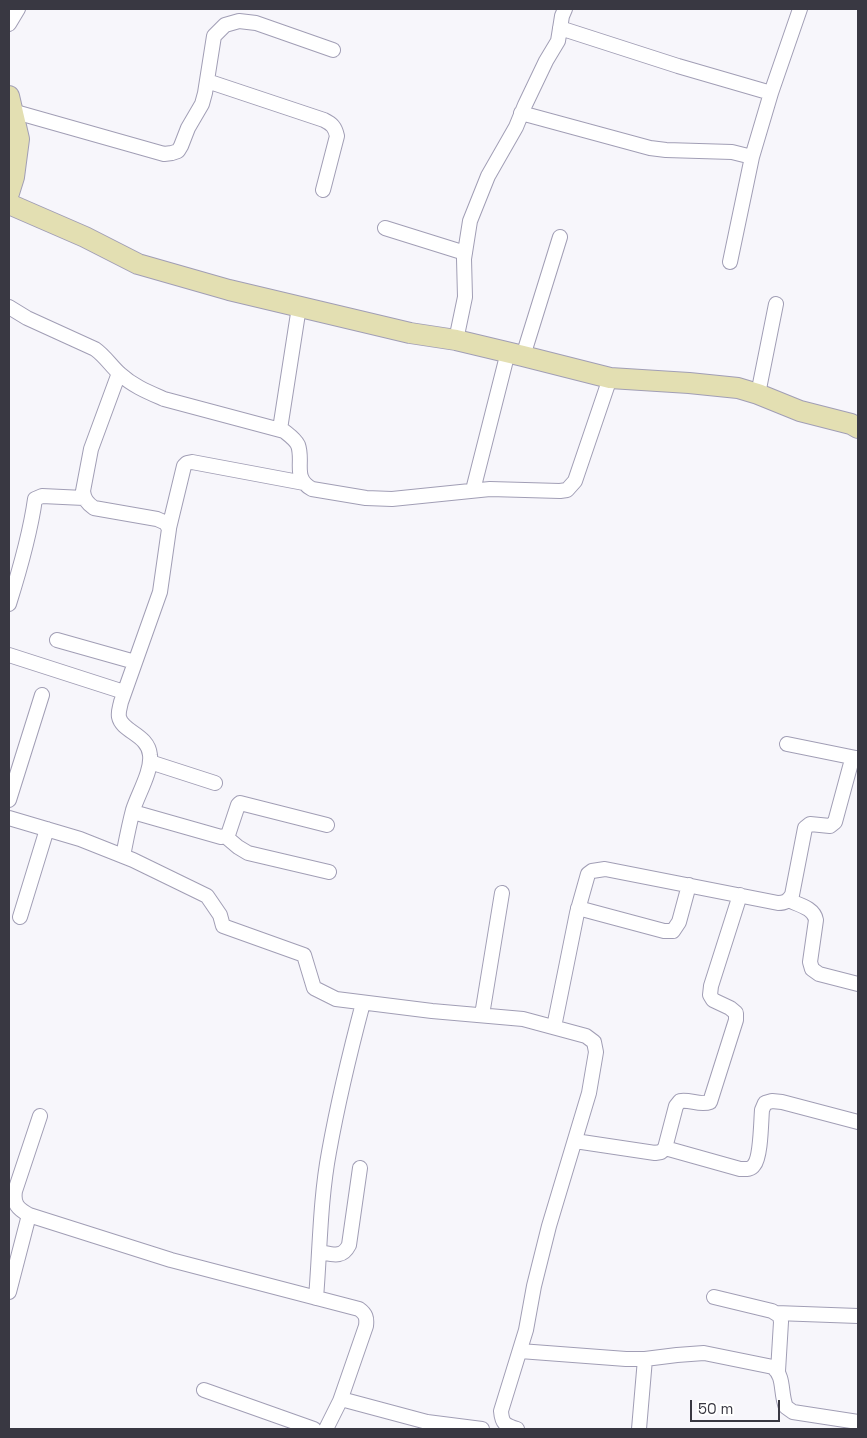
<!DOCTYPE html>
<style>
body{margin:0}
#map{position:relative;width:867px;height:1438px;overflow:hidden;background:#f7f6fb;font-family:"Space Grotesk",sans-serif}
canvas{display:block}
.frame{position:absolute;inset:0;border:10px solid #393842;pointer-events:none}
.scale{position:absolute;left:690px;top:1400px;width:90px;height:22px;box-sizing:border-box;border:2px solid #393842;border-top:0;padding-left:6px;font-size:15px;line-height:18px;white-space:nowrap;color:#393842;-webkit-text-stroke:4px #fff;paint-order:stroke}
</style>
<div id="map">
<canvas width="867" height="1438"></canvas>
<div class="frame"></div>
<div class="scale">50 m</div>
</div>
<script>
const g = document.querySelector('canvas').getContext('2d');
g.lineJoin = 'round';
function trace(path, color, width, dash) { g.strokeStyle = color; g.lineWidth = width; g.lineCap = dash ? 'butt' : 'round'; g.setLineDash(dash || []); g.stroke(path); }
const street = new Path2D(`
 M9,24L18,9
 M560,28L678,66L771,93
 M207,81L324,120C332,124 335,127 337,136L323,190
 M12,111L164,154L172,153L178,151L181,146L188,128L202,104L205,93L214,36L225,25L239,21L256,23L333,50
 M521,113L650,148L666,150L732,152L752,157
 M385,228L465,253
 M730,262L752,157L771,93L800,9
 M9,307L27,318L95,349C105,356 111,366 120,374C133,386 148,392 164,399L284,431C289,435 295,439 298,445C304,462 292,478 312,489L366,498L392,499L490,489L560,491L567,490L575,481L610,378
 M456,340L465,297L464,259L470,221L488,176L516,127L525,105L546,61L558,41L562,16L565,9
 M523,356L560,237
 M119,373L91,449L83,491C84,499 87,503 94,508L157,519L166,523L169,529L160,592L121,702C120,707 118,712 119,717C122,732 148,734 150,755C152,771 138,794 133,810C129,825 126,841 123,856
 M758,394L776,304
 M280,429L299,307
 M473,490L508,352
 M169,528L184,466L187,463L192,462L304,483
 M9,604C20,569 30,535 35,499L42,496L84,498
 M57,640L135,662
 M9,655L124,692
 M787,744L856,758
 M150,762L215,783
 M9,800L42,695
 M133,812L221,837L228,835L238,805L240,803L327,825
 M9,818L80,839L133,860L207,896L220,915L223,926L304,955L314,988L336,999L432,1011L523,1019L586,1036L594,1042L596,1052L589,1093L549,1226L534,1286L526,1330L501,1411C502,1424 505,1425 517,1429
 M225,836L238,847L248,853L329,872
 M788,900C799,905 814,908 816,920L810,962L812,969L819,974L858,984
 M578,908L664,931H673L679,922L689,885
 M20,917L47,829
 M482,1015L502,893
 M554,1027L577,913L588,874L592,871L605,869L778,903C785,903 788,901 792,895L805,828L810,824L830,826L835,822L851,763L856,758H858
 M40,1116L15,1191C13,1204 18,1209 29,1215L171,1260L359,1309C366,1314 367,1318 366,1326L340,1401L326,1429
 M575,1141L655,1153L661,1152L665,1148L676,1106L680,1101C690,1099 700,1106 710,1102L736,1020V1013L730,1008L713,1000L710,995L711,986L740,895
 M665,1148L740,1169C745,1169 751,1170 754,1165C761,1157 761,1121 762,1110L765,1103L772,1101L782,1102L858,1122
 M319,1252C332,1254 342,1259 349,1245L360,1168
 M9,1292L29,1215
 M714,1297L772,1311L780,1316L781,1322L778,1371
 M316,1298C320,1250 320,1200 329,1152C338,1102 350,1052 363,1003
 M776,1313L858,1316
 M520,1351L626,1359H645L677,1355L704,1353L773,1367C785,1377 780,1393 786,1407L793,1412L858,1422
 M204,1390L314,1429
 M341,1399L427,1422L482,1429
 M639,1429L645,1359`);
const secondary = new Path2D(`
 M9,96L19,139L14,177L9,193
 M9,204L85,237L138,264L229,290L410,333L456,340L523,356L610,378L689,383L738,388L758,394L800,411L851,424L858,428`);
trace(street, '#a19eb5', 16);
trace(secondary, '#a19eb5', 22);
trace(street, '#fff', 14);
trace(secondary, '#e3dfb2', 20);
</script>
